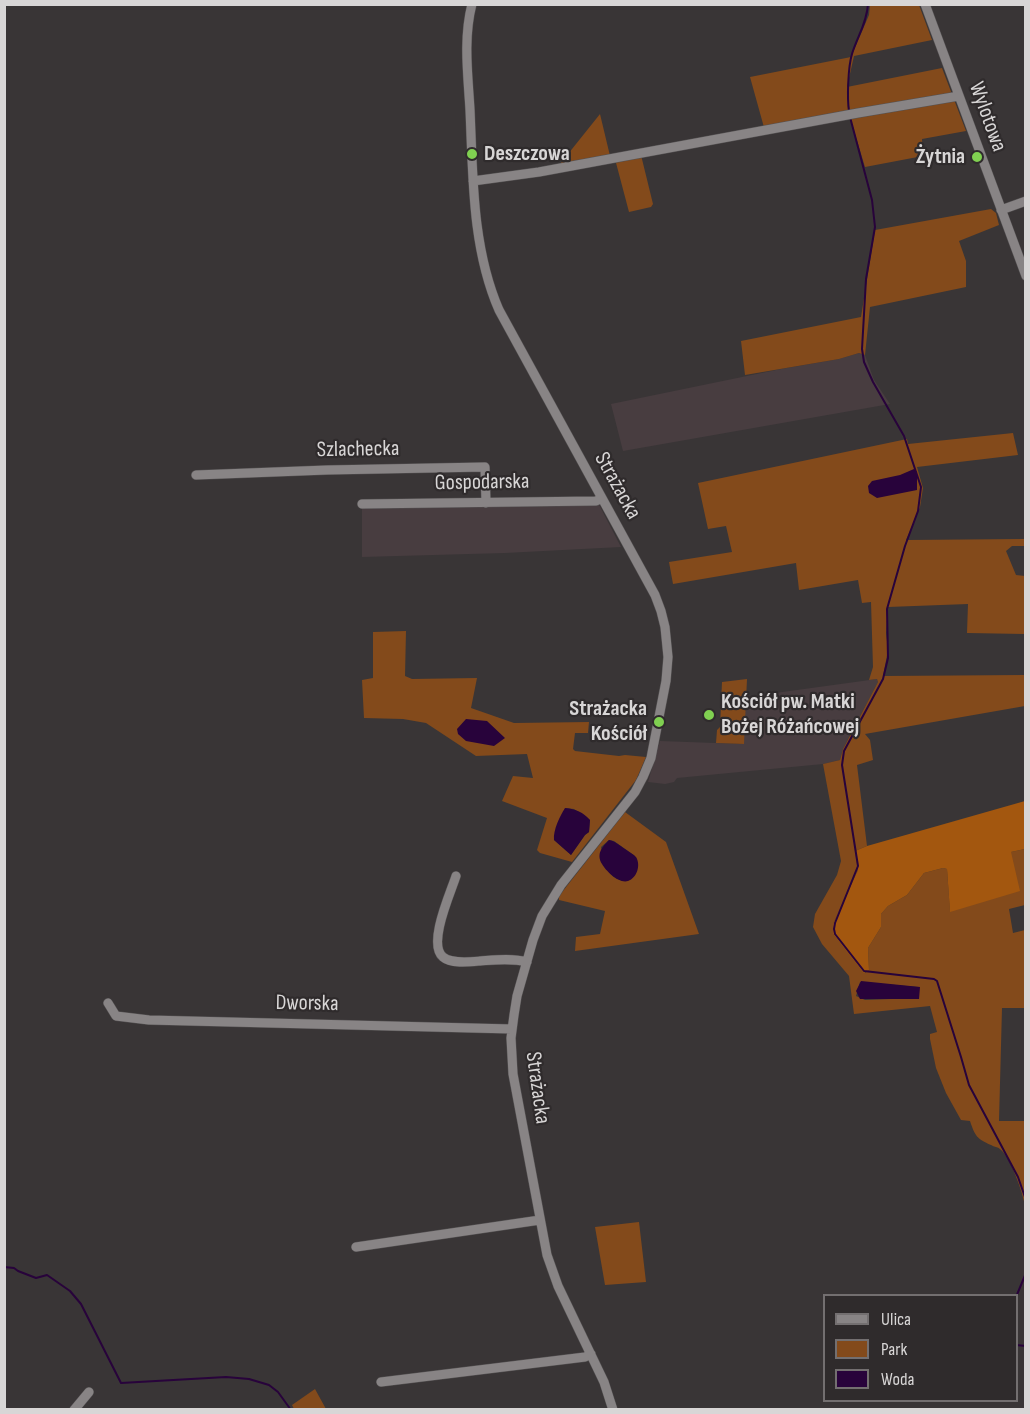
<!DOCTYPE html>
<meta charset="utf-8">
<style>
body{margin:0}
#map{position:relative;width:1030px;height:1414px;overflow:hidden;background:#393536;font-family:"Sofia Sans Condensed",sans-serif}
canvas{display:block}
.frame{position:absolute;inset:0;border:6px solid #d8d6d6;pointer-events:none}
.legend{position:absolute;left:823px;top:1294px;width:195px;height:108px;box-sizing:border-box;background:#2f2b2c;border:2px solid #736f70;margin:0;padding:8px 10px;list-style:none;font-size:18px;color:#d8d6d6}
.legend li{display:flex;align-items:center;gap:12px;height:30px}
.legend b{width:30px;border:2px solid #736f70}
</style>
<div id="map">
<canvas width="1030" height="1414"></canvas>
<div class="frame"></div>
<ul class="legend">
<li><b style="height:8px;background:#888485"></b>Ulica</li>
<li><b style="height:16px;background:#834a1b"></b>Park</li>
<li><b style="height:16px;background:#28033b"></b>Woda</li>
</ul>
</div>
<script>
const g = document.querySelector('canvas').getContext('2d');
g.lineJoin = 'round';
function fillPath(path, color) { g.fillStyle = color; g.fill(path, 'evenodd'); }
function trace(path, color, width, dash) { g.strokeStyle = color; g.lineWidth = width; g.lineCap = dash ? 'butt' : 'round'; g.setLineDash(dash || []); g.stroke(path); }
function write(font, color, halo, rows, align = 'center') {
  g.font = font + ' "Sofia Sans Condensed",sans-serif'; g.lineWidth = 4.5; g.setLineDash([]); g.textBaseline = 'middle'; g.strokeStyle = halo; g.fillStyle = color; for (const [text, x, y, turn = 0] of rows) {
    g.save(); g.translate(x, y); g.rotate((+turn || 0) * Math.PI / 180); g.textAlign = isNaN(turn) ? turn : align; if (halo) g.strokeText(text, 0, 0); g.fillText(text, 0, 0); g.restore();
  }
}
const built = new Path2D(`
 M859,353L865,355L874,380L890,404L623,451L611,404L781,369L839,359Z
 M595,497L621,547L505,553L362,557V504Z
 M877,679L878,682L843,749L840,760L823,764L677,778L674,782L665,784L648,782L660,741L743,744L746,697Z`);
const green = new Path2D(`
 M870,5H919L932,40L854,56L847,87L942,68L966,131L922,139L923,156L865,167L849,114L765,131L750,77L851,57L869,15Z
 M600,114L611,160L556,169Z
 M641,155L653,204L651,207L629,212L615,159Z
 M991,209L996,213L999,225L959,241L966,261V287L870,307L865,355L859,353L839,359L745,375L741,341L861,317L875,230Z
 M1013,433L1018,455L917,467L923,488L920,507L906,540L1025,539V546H1012L1006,551L1016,575L1025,576V634L967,633L968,604L888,607L886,633L888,650L883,676L1025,675V706L865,734L870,740L873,760L857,765L867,846L855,851L858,870L833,924V934L865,973L869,970L868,948L881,927V914L888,906L907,895L924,873L943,868L947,869L950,911L1011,852L1025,849V905L1009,909L1013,933L1025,930V1008H1002L999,1121H1025V1207C1024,1195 1010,1156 1000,1149C998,1147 994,1147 991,1145C977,1139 975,1136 970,1121L961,1120L946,1093L936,1068L930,1039V1034L937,1032L930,1006L854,1014L849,976L822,944L813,927L815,914L837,875L841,861L823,764L840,760L843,749L878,682L877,679L869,680L873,667L871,602L862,603L858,580L799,590L796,563L673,584L669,562L732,552L726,526L708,529L698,483L907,439L908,444ZM860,982L919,987L918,998L865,1000L856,996Z
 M406,631L405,676L412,679L477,678L471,708L514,723L589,722L588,733H575L573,749L575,751L619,756L625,755L646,757L636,780L572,862L540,853L537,850L547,818L502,801L513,776L533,778L527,754L476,756L426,723L403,719L364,718L362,680L373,678V632ZM566,808L574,809L590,820L589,832L585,835L571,855L554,840Z
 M747,679L744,744L716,743L717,730L720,727L722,682Z
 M625,812L666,842L699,934L575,951L576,937L600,934L605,911L559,900V896ZM609,840L614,841L635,856L628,881C607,881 605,864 601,847Z
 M639,1222L646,1282L605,1285L595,1227Z
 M315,1389L326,1409H294L292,1405Z`);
const forest = new Path2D(`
 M1025,801V849L1011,852L1020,891L950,912L947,869L943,868L924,873L907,895L888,906L881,914V927L868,948L869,970L864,973L833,934V924L858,870L855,851L867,846Z`);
const water = new Path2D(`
 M914,469L917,472V490L877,498L869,493L868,486L872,481L900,475Z
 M466,719L487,721L505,738L494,746L466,741L458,734L457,729Z
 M565,808C576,809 583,812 590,820L589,832L585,835L571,855L554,840C553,830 560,816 565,808Z
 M609,840C615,841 619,845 625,849C628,851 633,854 636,857C641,865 637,878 628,881C619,884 606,871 602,864C596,854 602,847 609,840Z
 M861,981L920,987L919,999H860L856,991Z`);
const stream = new Path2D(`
 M849,111C847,98 848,67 852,54C857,37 867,23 868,4
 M850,117L872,200L875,227L866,279L862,349L864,362L873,382L904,436L921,487L918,511L905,546L887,609L888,658L883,679L844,751L842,765L858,866L835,923L834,929L835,934L864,971L934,979L937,981L961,1057L969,1085L1018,1177L1026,1200
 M4,1267L14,1268L18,1271L36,1278L47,1275L70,1291L81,1304L121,1383L226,1377L249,1379L269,1385L278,1392L291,1410
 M1016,1297L1026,1273
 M1016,1345L1026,1346`);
const minor = new Path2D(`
 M472,4C463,39 468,75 470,110C473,177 472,248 499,310L655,595L661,611L665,627L668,657L666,681L651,758L643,777L635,792L561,885L542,916L533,940L517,996L514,1015L511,1038L513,1074L547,1255L558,1286L604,1382L613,1410
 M925,4L1026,276
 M473,181L539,172L858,113L959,96
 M1001,210L1026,201
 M196,475L327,470L485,467L486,503
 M362,504L596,501L602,498
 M456,876C451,892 427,944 443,957C451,964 469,962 480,961C495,960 512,958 527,962
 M108,1003L116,1016L149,1020L512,1029
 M356,1247L540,1220
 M381,1382L585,1357L591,1354
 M74,1410L89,1392`);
const markers = [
 [472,154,6,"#80d051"],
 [977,157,6,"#80d051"],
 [709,715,6,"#80d051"],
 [659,722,6,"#80d051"]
];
const streetNames = [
 ["Wylotowa",987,117,70],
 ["Szlachecka",358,450,-1],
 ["Gospodarska",482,483,-1],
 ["Strażacka",617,486,61],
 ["Dworska",307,1004,1],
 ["Strażacka",537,1088,82]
];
const poiNames = [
 ["Deszczowa",484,154],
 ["Żytnia",965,157,"right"],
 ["Kościół pw. Matki",721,702],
 ["Bożej Różańcowej",721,727],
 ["Strażacka",647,709,"right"],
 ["Kościół",647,734,"right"]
];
fillPath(built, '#483d40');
fillPath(green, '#834a1b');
fillPath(forest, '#a3570f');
fillPath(water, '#28033b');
trace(stream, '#28033b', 2);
trace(minor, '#545152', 10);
trace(minor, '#888485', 9);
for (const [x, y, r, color] of markers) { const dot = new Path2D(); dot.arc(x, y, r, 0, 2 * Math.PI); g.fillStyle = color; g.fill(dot); trace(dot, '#2f2b2c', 2); }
write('22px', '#d8d6d6', '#2f2b2c', streetNames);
write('bold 22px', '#d8d6d6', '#2f2b2c', poiNames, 'left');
</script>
